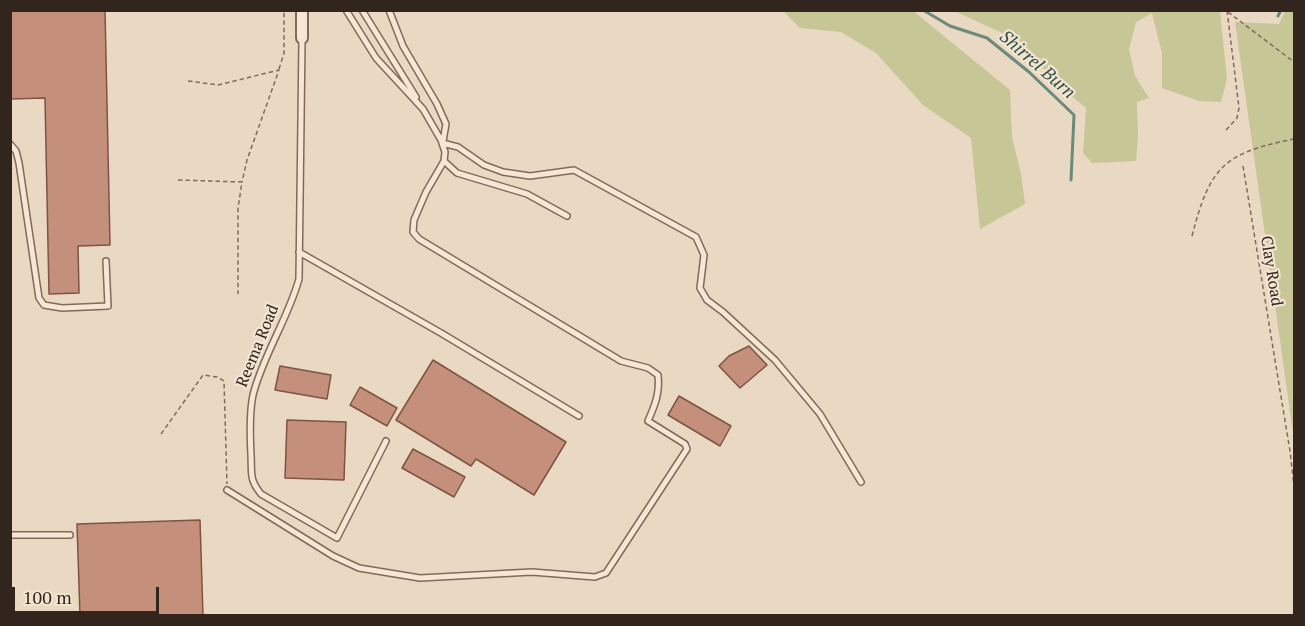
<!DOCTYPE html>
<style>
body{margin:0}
#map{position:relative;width:1305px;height:626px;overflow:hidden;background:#e9d9c2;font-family:"PT Serif",serif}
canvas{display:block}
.frame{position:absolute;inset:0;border:12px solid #32251e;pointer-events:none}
.scale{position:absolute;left:12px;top:587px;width:147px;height:27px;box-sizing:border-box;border:3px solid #32251e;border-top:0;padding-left:8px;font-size:18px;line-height:21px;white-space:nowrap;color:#32251e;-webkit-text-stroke:4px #f2e4d0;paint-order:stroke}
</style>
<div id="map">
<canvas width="1305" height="626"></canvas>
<div class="frame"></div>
<div class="scale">100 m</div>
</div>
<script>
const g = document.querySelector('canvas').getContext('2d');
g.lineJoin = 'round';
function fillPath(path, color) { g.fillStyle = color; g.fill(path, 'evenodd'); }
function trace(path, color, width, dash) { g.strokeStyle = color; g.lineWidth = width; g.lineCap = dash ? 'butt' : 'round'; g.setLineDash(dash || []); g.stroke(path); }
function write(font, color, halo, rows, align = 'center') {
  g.font = font + ' "PT Serif",serif'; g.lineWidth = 4.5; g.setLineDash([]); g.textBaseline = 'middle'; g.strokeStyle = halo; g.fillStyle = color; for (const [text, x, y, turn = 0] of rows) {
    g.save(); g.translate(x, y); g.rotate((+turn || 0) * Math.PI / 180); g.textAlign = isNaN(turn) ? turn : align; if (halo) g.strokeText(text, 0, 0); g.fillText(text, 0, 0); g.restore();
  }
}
const green = new Path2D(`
 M912,10L1010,90L1012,137L1021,174L1025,204L980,229L971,138L923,105L876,53L841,32L800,28L783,11Z
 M954,11H1220L1227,79L1221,102L1199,101L1162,88V53L1152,13L1136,22L1129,49L1135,76L1149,98L1137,102L1138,138L1136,161L1092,163L1083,153L1086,108L1058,85L1020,41Z
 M1285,11H1294V440L1235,22L1279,24Z`);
const stream = new Path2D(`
 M923,10L950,26L987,38L1029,72L1074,115L1071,180
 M1278,16L1281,10`);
const building = new Path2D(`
 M10,10H105L110,245L78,246L79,293L49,294L45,98L10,99Z
 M749,346L767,365L740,388L719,366L729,356Z
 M433,360L566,442L534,495L476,459L471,466L396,420Z
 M280,366L331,375L327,399L275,390Z
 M360,387L397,408L387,426L350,405Z
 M679,396L731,426L720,446L668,415Z
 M287,420L346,422L344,480L285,478Z
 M413,449L465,477L454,497L402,468Z
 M200,520L203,616H80L77,524Z`);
const path = new Path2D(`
 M1228,12L1294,62
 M279,69L284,53V10
 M188,81L218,85L279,70L247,160L242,182
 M1226,130L1237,118L1239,108L1227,10
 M1243,166L1290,451L1294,486
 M178,180L242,182L238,208V294
 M1192,236C1210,166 1224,153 1294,139
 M161,434L203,375L217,377L224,381L227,484`);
const lane = new Path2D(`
 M362,10L416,97
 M389,10L403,46L437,104L446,124L443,141
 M302,39L299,279C288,319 263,355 253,395C249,414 250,436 251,455C252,474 249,479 261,494L337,538L386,441
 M442,143L458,147L484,165L503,172L530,176L574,170L696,237L704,255L700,288L707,300L723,312L775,360L820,414L861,482
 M10,144L16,151L19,163L39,298L44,305L62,308L108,306L106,261
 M444,161L457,173L527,194L567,216
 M299,252L441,333L579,416
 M227,490L333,556L359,568L420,578L532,572L595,577L606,573L687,449L685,444L648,421C655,405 660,393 658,375L648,368L621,361L419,239L413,232L414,220L426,192L444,161L445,152L441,140L423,109L376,58L346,10
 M10,535H70`);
const street = new Path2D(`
 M302,38V10`);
const streetNames = [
 ["Clay Road",1271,271,81],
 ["Reema Road",258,346,-68]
];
const waterNames = [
 ["Shirrel Burn",1037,65,41]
];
fillPath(green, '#c6c697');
trace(stream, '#6c897e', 3);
fillPath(building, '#c4907b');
trace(building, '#7e5343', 1.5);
trace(lane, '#816a5b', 8);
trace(street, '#816a5b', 14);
trace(path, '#816a5b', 1.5, [4.5, 3]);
trace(lane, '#f5e7d4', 5);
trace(street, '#f5e7d4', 10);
write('16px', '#32251e', '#f2e4d0', streetNames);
write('italic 18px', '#2e514a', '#f2e4d0', waterNames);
</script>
